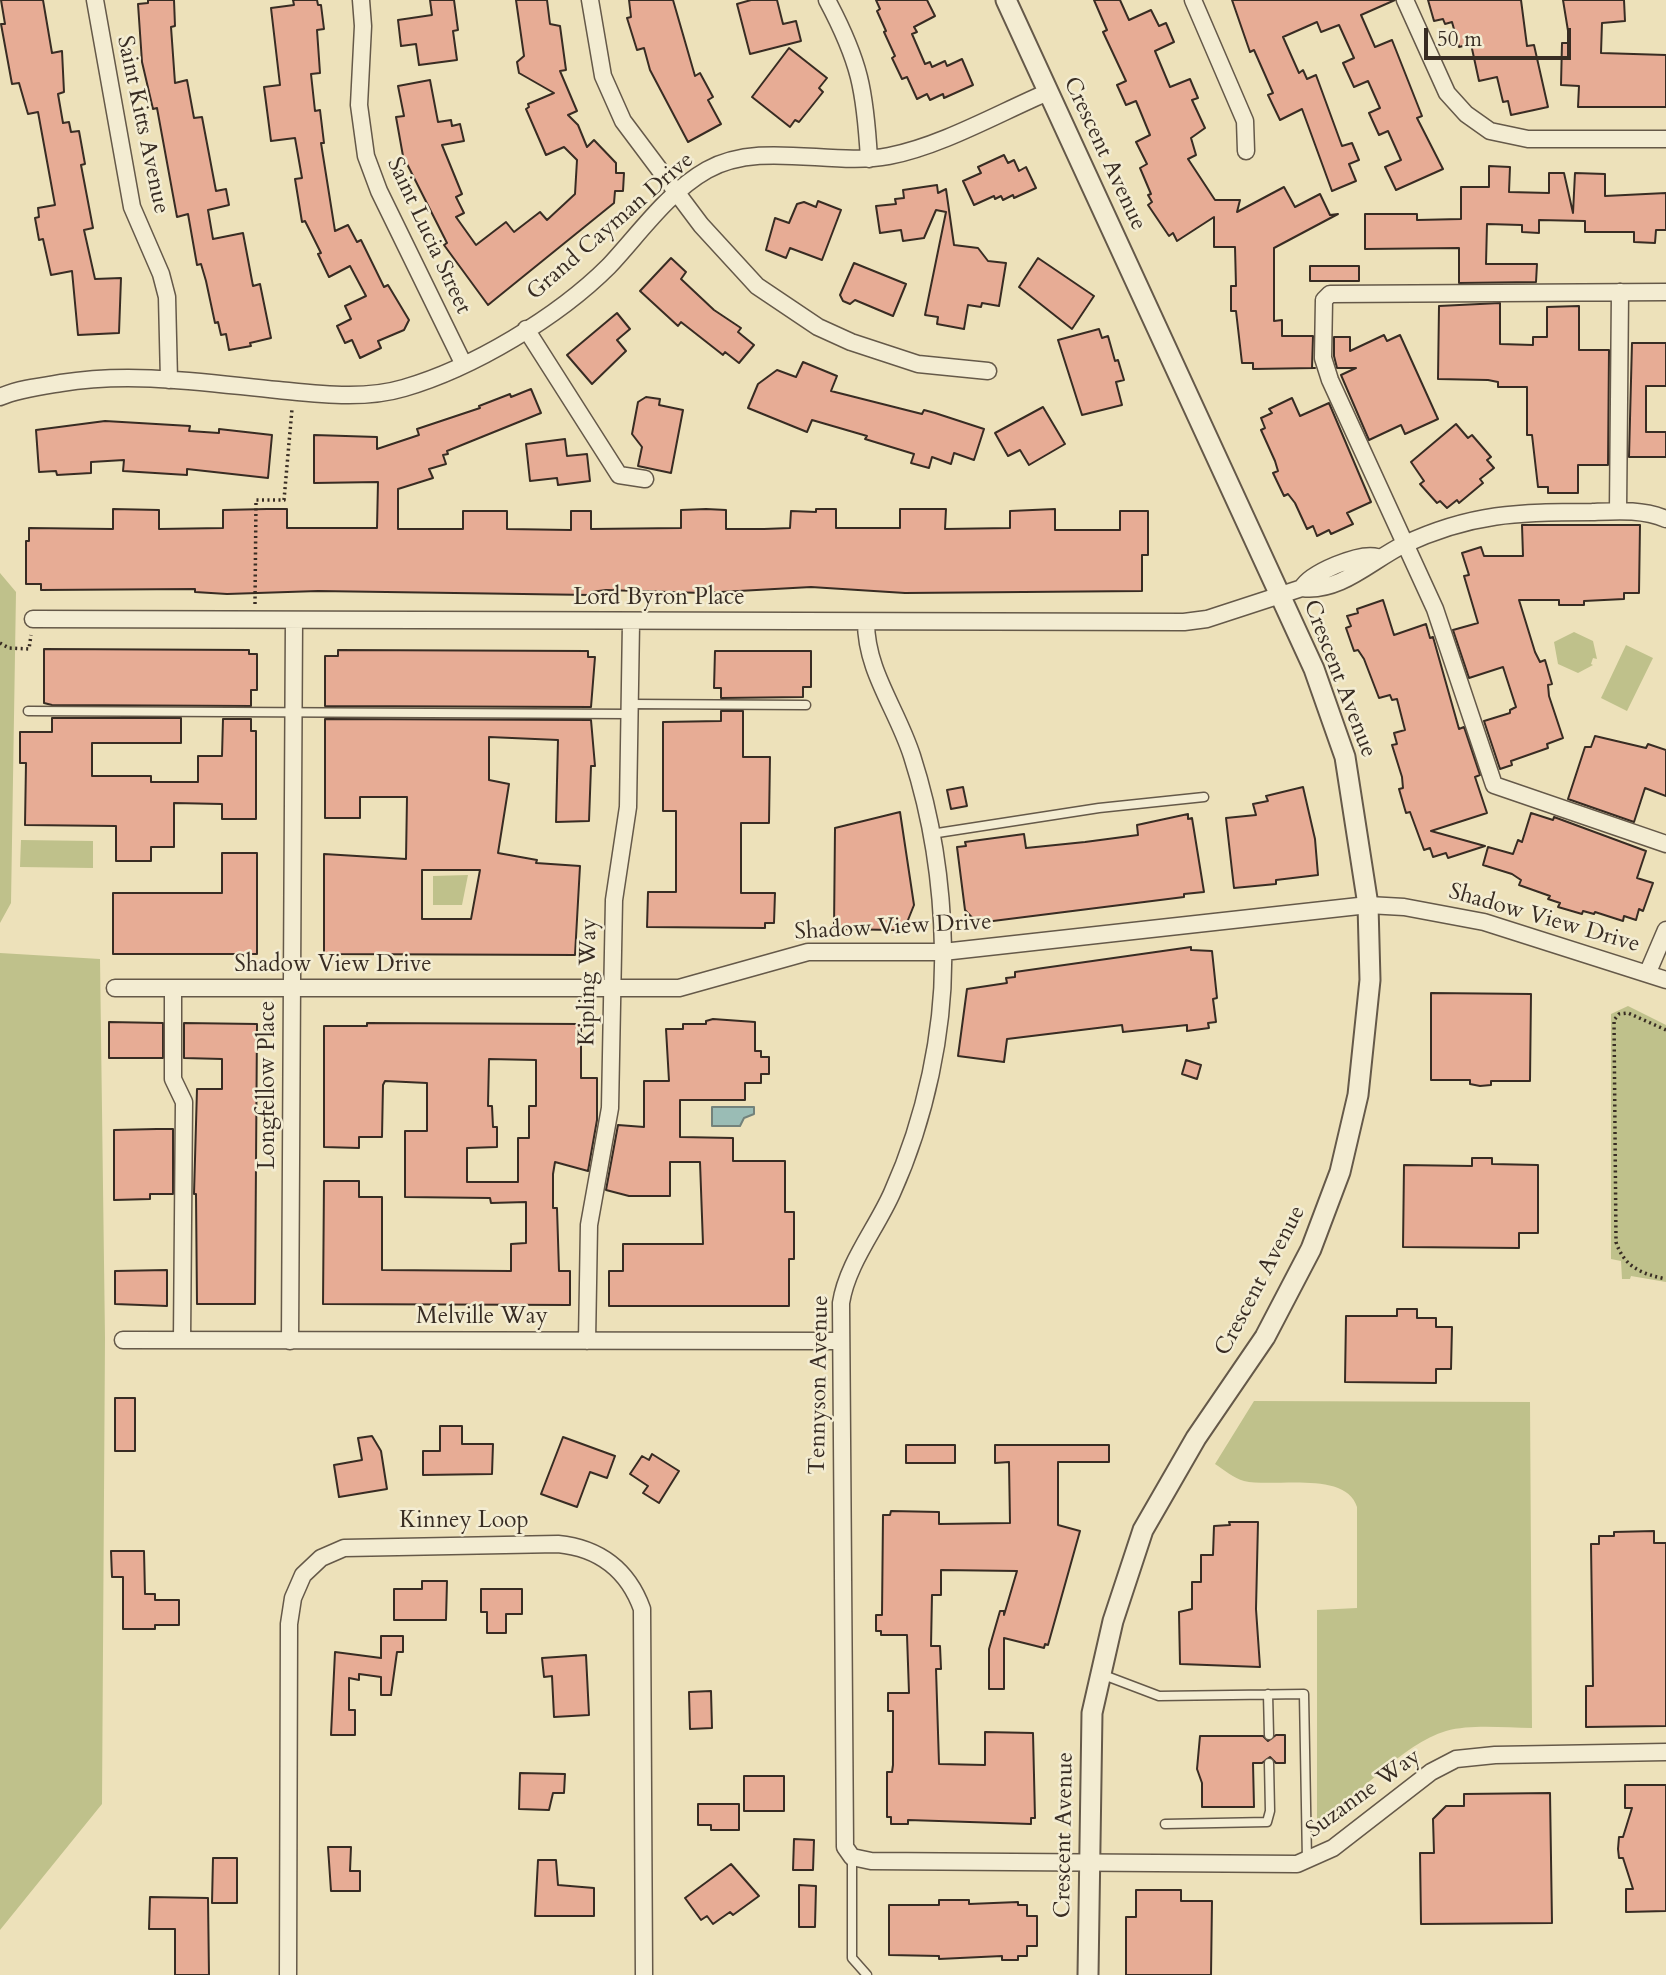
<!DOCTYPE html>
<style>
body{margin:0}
#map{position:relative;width:1666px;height:1975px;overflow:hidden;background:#ede1ba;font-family:Cardo,serif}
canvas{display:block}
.scale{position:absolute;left:1424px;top:28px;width:147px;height:32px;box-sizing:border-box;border:4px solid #382c23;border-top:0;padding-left:9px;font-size:21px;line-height:24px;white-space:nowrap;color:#382c23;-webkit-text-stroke:5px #f3ecd2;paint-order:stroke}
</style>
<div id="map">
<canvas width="1666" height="1975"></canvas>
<div class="scale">50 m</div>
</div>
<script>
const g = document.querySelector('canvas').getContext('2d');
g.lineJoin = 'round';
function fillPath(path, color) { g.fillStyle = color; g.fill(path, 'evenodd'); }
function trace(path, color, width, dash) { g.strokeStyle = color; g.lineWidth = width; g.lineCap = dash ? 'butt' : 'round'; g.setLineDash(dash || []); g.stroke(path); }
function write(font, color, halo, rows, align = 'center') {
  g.font = font + ' Cardo,serif'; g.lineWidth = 5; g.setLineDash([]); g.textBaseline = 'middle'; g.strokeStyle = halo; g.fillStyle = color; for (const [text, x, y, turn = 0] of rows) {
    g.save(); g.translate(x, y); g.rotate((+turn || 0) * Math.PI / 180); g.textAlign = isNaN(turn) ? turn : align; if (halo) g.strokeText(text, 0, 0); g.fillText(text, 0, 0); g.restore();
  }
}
const green = new Path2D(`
 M0,573L16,592L11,903L0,923Z
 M1574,632L1593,641L1597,659L1593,658L1591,664L1593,665L1578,673L1558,664L1554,642Z
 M1626,645L1653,658L1627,711L1601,698Z
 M21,840L93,841V868L20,867Z
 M468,875L462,905H433V876Z
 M0,953L100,959L105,1338L102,1804L0,1930Z
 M1628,1006L1666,1025V1282L1631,1276L1630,1279H1622L1621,1261L1611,1259V1014Z
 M1254,1401L1530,1402L1532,1728C1505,1728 1472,1724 1446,1731C1404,1743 1351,1800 1317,1829V1610L1357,1608V1507C1346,1470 1273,1488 1244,1481C1234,1478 1224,1470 1215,1464Z`);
const water = new Path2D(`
 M712,1107H754V1114L744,1118L740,1126H712Z`);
const building = new Path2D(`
 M1,0H43L52,53L62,51L64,92L58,94L63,123L69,122L71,132L79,131L85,164L81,165L93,228L84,230L95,279L121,278L119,333L78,335L72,271L51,275L43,239L39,240L35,218L39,217L38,208L55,205L38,112L28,114L19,83L12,84L1,24H5Z
 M148,0H174L175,26L171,27L175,83L187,80L194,118L202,117L216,191L226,189L229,205L208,210L213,239L243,233L253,286L260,284L271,338L250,343L251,346L229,350L226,334L221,335L218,322L215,323L206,281L201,264L197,265L188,214L177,217L157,108L153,109L142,62L138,4L148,3Z
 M293,0H317L318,5H321L324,29L317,30L320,73L311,74L315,111L320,110L324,143H321L335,231L348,225L357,242L361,240L384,287L388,285L409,320L404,330L378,341L381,348L360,358L352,340L345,343L337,326L351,319L345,306L366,296L350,266L329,277L318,254L321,253L305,221L302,222L295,179L302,178L295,138L271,141L264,87L280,85L271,8L294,5Z
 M430,0H454L458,30L453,31L457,60L419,65L416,44L401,46L398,20L432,15Z
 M516,0H547L550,24L560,26L566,70L560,71L577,111L568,115L578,125L587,147L594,140L616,163V173H624L623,191H615L614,203L488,305L444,245L447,243L403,156L396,117L404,116L398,86L430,80L438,122L451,120L452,126L460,124L464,141L442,145L462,194L456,197L464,213L456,217L476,245L506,222L514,232L540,212L547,220L575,194L577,160L564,147L546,155L526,109L529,107L528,104L554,93L519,73L517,62L524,56Z
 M629,0H673L695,76L700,73L713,97L708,100L721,124L688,142L650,70L644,48L637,50L627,18L631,17Z
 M751,0H777L783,24L796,21L801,41L750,54L737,4Z
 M876,0H927L935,16L914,27L917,32L912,34L925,64L930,62L932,67L945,61L947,66L962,59L973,85L944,98L943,94L930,100L927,94L917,99L907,77L902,79L892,58L895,56L884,32L886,31L877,11L880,9Z
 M1094,0H1120L1129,20L1151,10L1159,26L1166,23L1174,42L1155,51L1170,87L1190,79L1198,98L1192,100L1205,128L1191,138L1196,155L1188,159L1215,200H1240L1237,212L1284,187L1295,207L1320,194L1330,215L1338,214L1274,248V321L1282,320V336H1313L1312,368H1315L1253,369V363H1242L1236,311H1231V286H1236L1235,247H1214V217L1177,241L1173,233L1169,236L1148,205L1152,202L1148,195L1151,194L1140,168L1147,164L1136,142L1150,135L1136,101L1126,105L1117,85L1126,81L1103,32L1107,30Z
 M1232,0H1395L1361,15L1375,47L1392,40L1422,116L1417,118L1443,169L1396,190L1385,167L1401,160L1388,131L1379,135L1369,113L1380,108L1368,81L1354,87L1343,63L1354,58L1339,25L1321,32L1317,22L1283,37L1299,73L1303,70L1307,79L1316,75L1342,146L1352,143L1359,160L1349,164L1356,181L1332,191L1302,109L1280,120L1268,95L1273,93L1254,50L1250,52Z
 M1428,0H1521L1527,46L1534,45L1548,107L1511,115L1508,101L1503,102L1497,77L1479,81L1471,44L1459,47L1452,22L1445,24L1443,19L1434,21Z
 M1563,0H1624L1625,21L1602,23L1601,53L1666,55V107H1578L1579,86L1561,85L1562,43H1570Z
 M789,48L827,78L819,88L823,92L799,122L795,120L790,127L752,97Z
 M1004,155L1008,163L1014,160L1019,171L1026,167L1036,188L1014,198L1013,195L1003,200L1001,196L995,199L994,196L974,205L963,181L981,173L978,167Z
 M1489,166L1510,167L1509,192L1549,193V173H1564L1573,213L1575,173L1605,174V196L1666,193V230H1656L1655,243L1634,242V232H1585V221L1539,220V233L1522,232V225L1487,224L1486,264H1537L1536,282L1459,283V248L1365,249V214H1417V220L1461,219V187H1489Z
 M937,185L938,193L946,189L954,245L978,248L988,261L1006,263L999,306L982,303L981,307L968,305L964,329L937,324L938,317L925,315L946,212L936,210L924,238L903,241L901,230L880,233L876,206L896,204L895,199L904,198L903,190Z
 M818,201L841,210L822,260L790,248L786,258L766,250L775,218L789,223L797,204L804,202L816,207Z
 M671,258L686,272L681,279L714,310L741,328L738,332L754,345L739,363L725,352L723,355L681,322L678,326L640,291Z
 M1038,258L1094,296L1072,329L1019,287Z
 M854,263L906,284L893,316L855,300L850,304L843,301L840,295Z
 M1310,266H1359V281H1310Z
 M1500,303V344L1533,345V337H1547V307L1579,306V350H1609L1608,465H1578V493H1548V487H1538L1532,435H1527V387H1498V382L1488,380L1438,379L1439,306Z
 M617,313L630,329L617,340L626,351L592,384L567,355Z
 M1099,329L1102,338L1108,336L1115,361L1118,360L1124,380L1116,382L1122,405L1082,415L1058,340Z
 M1384,335L1387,341L1400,335L1438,419L1405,434L1401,425L1369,440L1341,375L1356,368H1337L1334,356V337H1350V351Z
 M1632,343H1666V386H1646V432H1666V457H1629Z
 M803,362L837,376L831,391L922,414L924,410L935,413L984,429L974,460L954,453L951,464L932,457L929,468L911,463L914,454L865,439L867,436L812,420L807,432L748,408L758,384L777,370L796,377Z
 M531,389L541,413L447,451L448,454L443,455L446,464L429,469L433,478L398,489V529H463V511H507V529L571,530V511H591V529L681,528V510L706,509L726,510V529H764L790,528L791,511L816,512V509H836V528H900V509H946L945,529L1010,528V511L1055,509V530H1120V511H1148V555H1142V591L905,593L811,587L702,593L606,590L591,592V595L318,591L227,594L195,592V589L41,590V584H26V541H29V528L113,529V509L159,510V529L223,528V510L267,509H287V528H377L378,482L314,483V435L377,437V449L419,435L417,429L480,408L479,406L510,394L511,397Z
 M646,397L660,399L659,405L683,410L671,473L638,466L642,447L632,434L638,402Z
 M1292,398L1300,416L1329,403L1371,502L1347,513L1353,524L1331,534L1329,530L1317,536L1313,526L1307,529L1295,503L1288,494L1284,496L1273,473L1278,471L1275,461L1261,430L1265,428L1261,418L1272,413L1269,409Z
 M1043,407L1065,444L1029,465L1020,450L1008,456L995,433Z
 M105,421L190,426L189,431L219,433V429L272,435L268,478L187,469V475L123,471L124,460L91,462V473L57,475L56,471L39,472L36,430Z
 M1456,424L1468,438L1472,435L1491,457L1487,460L1494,468L1480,479L1483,483L1459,503L1457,500L1447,508L1440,501L1437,503L1420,484L1424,481L1411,462Z
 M565,439L567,456L587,454L590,481L558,485L557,478L530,481L526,444Z
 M1522,525H1640L1639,593H1624V599L1584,601V605H1559V600H1519L1535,652L1540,662L1545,660L1552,684L1548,685L1549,696L1563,738L1547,744L1548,748L1511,761L1512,765L1500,769L1484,721L1510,713V710L1516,707L1503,667L1469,678L1453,630L1478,623L1464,576L1469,575L1462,553L1481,547L1484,556H1523Z
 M1383,600L1394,635L1426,624L1430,638L1433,637L1459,729L1464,727L1480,775L1475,777L1487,813L1431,831L1485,846L1448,858L1446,853L1433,857L1430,848L1424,850L1410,812L1406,813L1399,789L1403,788L1402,777L1392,745L1397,744L1394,733L1405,730L1397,699L1392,700L1390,695L1379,698L1364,659L1358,650L1354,651L1346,628L1351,626L1347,616L1358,613L1357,609Z
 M44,649L249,650V654H257V690H251V706L52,705L44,703Z
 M338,650L588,651V657H595L591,707L325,706V656H338Z
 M715,651H811V687H803V697L721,698V688H714Z
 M721,711H743V757H770L769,823H741V893H775L774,923H765V928L647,927L648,892H676V811H663V722L721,721Z
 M52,718H181V743H92V776H151V782H198V756H222L223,719H251V731H256V819H222V804L174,803V847H151V861H116V826L25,825L26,763H20V732H52Z
 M325,719L591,720L595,766H591L589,821L556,822L558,740L489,737V780L509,784L498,853L537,860L536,863L580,866L575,955L324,954V854L406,859L407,797H360V818H325ZM422,870H480L471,919H422Z
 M1595,736L1646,748L1648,744L1666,750V796L1645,788L1634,822L1568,799L1585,747H1591Z
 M963,787L967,806L951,809L947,790Z
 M1303,787L1315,839L1318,875L1276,880V884L1234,888L1226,818L1256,815L1253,804L1268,801L1266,796Z
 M900,812L914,905L908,920L895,930L834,929L835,828Z
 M1531,813L1553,820L1554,817L1646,851L1637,878L1653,883L1643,911L1639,909L1636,920L1624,916L1623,921L1595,912L1594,914L1583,911L1582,914L1558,907L1560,903L1548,899L1550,896L1519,885L1521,880L1512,874L1483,865L1488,847L1513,854L1518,840L1522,842Z
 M1188,814V819L1192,818L1204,892L1184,894V897L977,923L965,910L957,847L966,846L965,842L1024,834L1026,848L1085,842L1138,835L1137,825Z
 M222,853H257V954H113V893H222Z
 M1191,947V950L1212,951L1217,998L1213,999L1216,1022L1208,1023L1209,1028L1187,1031V1025L1123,1032L1122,1025L1007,1039L1004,1062L958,1056L967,989L1007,983L1006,978L1015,977V972Z
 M1431,993L1531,994L1530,1081H1491V1085L1480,1086L1470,1084V1080H1431Z
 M713,1019L755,1022V1051H761V1057H769V1074H761V1083H745V1100H680V1137L733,1138V1161H785V1212H794V1259H789V1306H609V1271H623V1244H703L700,1162H670V1196H629L606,1190L618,1125L644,1127V1081H669L666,1029H683V1024H706V1021Z
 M109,1022L163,1023V1058H109Z
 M184,1023L257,1024L255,1304H197L196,1194H194L197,1089H222V1059L184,1058Z
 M367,1023L581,1024V1078H597V1120L588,1171L555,1162L553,1174V1208H557L559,1271H570V1305L323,1304L324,1181H359V1197H382V1270L511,1271V1244L526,1243V1202L491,1203L490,1198L405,1197V1131H427V1083L385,1081L383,1085L382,1137H359V1148L324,1147V1026H367ZM489,1059L536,1060V1106H529V1138H518V1182H467V1148L497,1147V1127H493L492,1106H488Z
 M1186,1060L1201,1065L1197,1079L1182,1074Z
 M157,1129H173V1194H150V1199L114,1200V1130Z
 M1472,1158H1492V1164L1538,1165V1233H1519V1248L1403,1247L1404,1165L1472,1166Z
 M167,1270V1306L115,1304V1271Z
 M1397,1309H1417V1318H1436V1327H1452L1451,1369H1436V1383L1345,1382L1346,1316H1397Z
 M115,1398H135V1451H115Z
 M440,1426H462V1444H493L492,1474L423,1475V1451H440Z
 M372,1436L381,1451L387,1489L339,1497L334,1465L362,1460L358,1438Z
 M563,1437L615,1456L607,1478L590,1472L577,1507L541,1494Z
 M906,1445H955V1463H906Z
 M995,1445H1109V1462H1058V1525L1080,1531L1048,1645L1045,1644L1044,1648L1004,1638V1689H989V1649L1000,1611H1004V1615L1017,1571L941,1570V1595H932L931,1646H940L941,1669H936L939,1764L985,1765V1732L1033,1733L1035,1818H1031V1824L908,1820V1824H891V1817H887V1772H892L893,1765V1711H888V1693H909L907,1635H881V1631H876V1615H882L883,1515H890L891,1511L939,1512V1524L1010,1523L1009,1462L995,1463Z
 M652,1454L679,1471L659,1503L643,1493L648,1486L630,1474L642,1456L649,1460Z
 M1229,1522H1258L1256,1609L1260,1667L1180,1664L1179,1612L1192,1609V1582H1201V1555H1213L1214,1526L1230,1525Z
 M1654,1531V1543H1666V1726L1586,1727V1686H1593L1591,1544H1599V1536H1614V1532Z
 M111,1551H144L145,1594H155V1600H179V1625H155V1629H123V1577H112Z
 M422,1581H447L446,1620H394V1589H422Z
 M481,1589H522V1614H506V1633H487V1612H481Z
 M381,1636H403V1652H397L391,1695H381V1677L359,1674V1680L349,1678V1710H355V1735H331L335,1652L381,1658Z
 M586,1655L589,1715L554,1717L552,1676L544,1677L542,1658Z
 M711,1691L712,1728L690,1729L689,1692Z
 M1276,1735H1285V1763H1276L1270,1757L1262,1763H1253L1254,1807H1202V1783L1197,1769L1200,1736H1263L1268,1741Z
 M520,1773L565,1774L564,1793H553L549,1810L519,1809Z
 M744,1776H784V1811H744Z
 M1625,1785H1666V1911L1626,1912V1889H1633L1623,1858H1619L1618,1849L1619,1837H1623L1632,1808H1625Z
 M1550,1793L1552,1923L1421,1924L1420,1853H1434L1433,1819L1446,1806H1464V1794Z
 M698,1804H739V1830H711V1825H698Z
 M794,1839L814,1840L813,1870H793Z
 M328,1847H351L350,1871H360V1891H331Z
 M213,1858H237V1903H212Z
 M538,1860H556L558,1885L594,1888V1916H535Z
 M731,1864L759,1896L733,1915L730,1912L713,1924L707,1916L701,1920L685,1898Z
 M799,1885L816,1886L815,1927H799Z
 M1136,1890H1181V1901H1212L1211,1975H1126V1917H1136Z
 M150,1897L208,1898L209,1975H175V1929H149Z
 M939,1900H969V1904L1018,1902V1905H1027V1916H1037V1946H1027V1956H1018V1960H1002V1956L939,1959V1956L889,1955V1905H939Z`);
const path = new Path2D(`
 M255,604L256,500H284L292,409
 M0,643L9,648L29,649L31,635
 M1666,1030L1628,1013L1619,1014L1614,1020L1616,1242C1624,1267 1642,1274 1666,1279`);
const service = new Path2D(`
 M630,704L806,705
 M28,711L630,714
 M931,834L1099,808L1204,797
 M1101,1674L1159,1696L1304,1694L1307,1861
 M1268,1694L1269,1735
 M1165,1824L1267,1822L1270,1811L1269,1763
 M852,1858V1958L867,1975`);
const minor = new Path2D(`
 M95,0L132,207L161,274L167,297L169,380
 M361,0L363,26L359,105L366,156L379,191L463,363
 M590,0L603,76L623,121L701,225L757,286L818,327L851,342L918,364L988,371
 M827,0C860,62 865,90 869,159
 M1193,0L1245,121L1246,151
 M1405,0L1447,93L1466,114L1490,131L1528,139H1666
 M1666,292L1330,294L1324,300L1323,358L1330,380L1435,609L1494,785L1666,844
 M526,329L619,475L645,479
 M0,397C18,389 42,386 61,383C133,371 206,383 278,390C319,394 364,400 404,388C473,368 558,317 609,266C639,234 668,192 707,170C761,140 831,167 889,156C941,146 999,113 1048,92
 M1618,511L1620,292
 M1302,588C1310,573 1360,552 1377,557
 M33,619L1184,622L1207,619L1302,588C1340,593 1372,560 1403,545C1471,513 1519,512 1592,512C1617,511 1642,509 1666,519
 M866,622C866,671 897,709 912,756C932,818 942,884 943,949C945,1030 925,1120 892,1193C876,1229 847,1264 841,1303L845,1847L852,1857L871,1861L1297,1864L1333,1848L1431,1772L1456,1759L1495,1755L1666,1752
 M1648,972L1666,930
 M115,988H679L808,952H943L1368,905L1404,907L1484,922L1666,980
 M173,988V1079L184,1102L182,1340
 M123,1340L841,1341
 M290,1341L294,620
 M587,1341L589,1225L610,1108L614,900L628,807L631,623
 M288,1975L289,1624L293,1598L303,1575L321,1558L344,1548L558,1544C599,1548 628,1570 642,1609L644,1975`);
const tertiary = new Path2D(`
 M1006,0L1314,669L1345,757L1368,905L1370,980L1358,1095L1340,1172L1311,1249L1265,1337L1196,1438L1143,1530L1113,1621L1092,1713L1088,1975`);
const streetNames = [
 ["Saint Kitts Avenue",142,125,78],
 ["Crescent Avenue",1104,154,65],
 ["Grand Cayman Drive",611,227,-41],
 ["Saint Lucia Street",428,236,65],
 ["Lord Byron Place",659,599],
 ["Crescent Avenue",1339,679,69],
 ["Shadow View Drive",1544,919,16],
 ["Shadow View Drive",893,928,-3],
 ["Shadow View Drive",333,966],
 ["Kipling Way",589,982,-89],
 ["Longfellow Place",269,1085,-90],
 ["Crescent Avenue",1261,1281,-62],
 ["Melville Way",482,1318],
 ["Tennyson Avenue",820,1385,-89],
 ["Kinney Loop",464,1522],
 ["Suzanne Way",1364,1794,-36],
 ["Crescent Avenue",1065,1835,-89]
];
fillPath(green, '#bfc18b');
fillPath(water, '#9abcb5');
trace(water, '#73827b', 2);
fillPath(building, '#e7ac95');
trace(building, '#382c23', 2);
trace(service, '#655949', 11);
trace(minor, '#655949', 19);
trace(tertiary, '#655949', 23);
trace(path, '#382c23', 3.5, [2, 3.5]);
trace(service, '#f3ecd2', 8);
trace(minor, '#f3ecd2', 16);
trace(tertiary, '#f3ecd2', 19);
write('23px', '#382c23', '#f3ecd2', streetNames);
</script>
